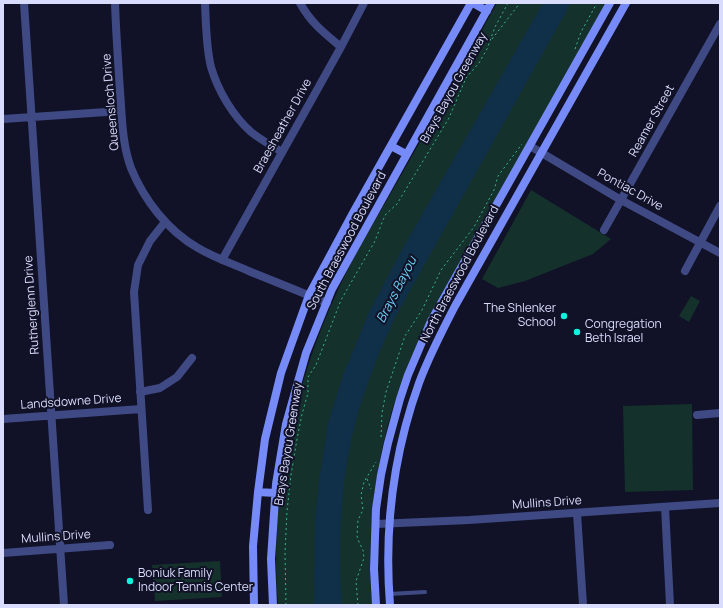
<!DOCTYPE html>
<style>
body{margin:0}
#map{position:relative;width:723px;height:608px;overflow:hidden;background:#111227;font-family:Manrope,sans-serif}
canvas{display:block}
.frame{position:absolute;inset:0;border:4px solid #dadcfd;pointer-events:none}
</style>
<div id="map">
<canvas width="723" height="608"></canvas>
<div class="frame"></div>
</div>
<script>
const g = document.querySelector('canvas').getContext('2d');
g.lineJoin = 'round';
function fillPath(path, color) { g.fillStyle = color; g.fill(path, 'evenodd'); }
function trace(path, color, width, dash) { g.strokeStyle = color; g.lineWidth = width; g.lineCap = dash ? 'butt' : 'round'; g.setLineDash(dash || []); g.stroke(path); }
function write(font, color, halo, rows, align = 'center') {
  g.font = font + ' Manrope,sans-serif'; g.lineWidth = 4; g.setLineDash([]); g.textBaseline = 'middle'; g.strokeStyle = halo; g.fillStyle = color; for (const [text, x, y, turn = 0] of rows) {
    g.save(); g.translate(x, y); g.rotate((+turn || 0) * Math.PI / 180); g.textAlign = isNaN(turn) ? turn : align; if (halo) g.strokeText(text, 0, 0); g.fillText(text, 0, 0); g.restore();
  }
}
const green = new Path2D(`
 M497,3H607L424,329C382,415 364,509 372,605H278C269,498 293,386 338,290C357,249 381,211 403,172C435,116 465,59 497,3Z
 M531,190L611,239L593,254L525,281L498,288L482,279Z
 M691,296L700,301L689,322L679,316Z
 M692,404L693,490L625,492L623,406Z
 M220,561L222,597L155,601L152,565Z`);
const water = new Path2D(`
 M543,3H571L397,314C380,349 365,386 355,424C340,483 338,545 342,605H314L315,520L319,481L328,423L343,375L369,312L404,246Z`);
const path = new Path2D(`
 M492,39L520,3
 M575,49L581,32L597,3
 M381,437L382,413L386,392L405,336L422,310L441,270L474,227L494,190L498,176L522,144
 M367,479L371,489
 M286,605L285,552L287,511L291,475L297,439L302,414L308,393V377L316,365L341,300L375,241L383,220L386,214L397,204L449,118L466,78L479,63L487,49L495,27L508,3
 M358,605L356,581L364,558L363,550L359,542L357,536L358,520L363,510L361,495L364,482L376,462`);
const lane = new Path2D(`
 M389,594L425,592`);
const street = new Path2D(`
 M24,3L64,605
 M115,3C116,32 118,61 120,91C122,116 122,144 131,168C144,200 168,231 198,248C215,258 233,264 251,272C276,282 301,292 327,303
 M205,3C206,24 206,47 211,67C218,91 233,116 251,132C261,140 272,146 282,152
 M300,3C311,23 324,33 341,47
 M3,119L121,111
 M530,146L621,200L720,253
 M604,230L720,24
 M222,260L341,47L364,3
 M685,271L720,206
 M140,392L160,388L177,377L192,358
 M697,415L720,413
 M3,419L141,409
 M665,507L670,605
 M148,510L134,292L138,265L150,241L165,222
 M577,513L583,605
 M376,524L469,520L720,503
 M3,553L110,545`);
const secondary = new Path2D(`
 M473,3L487,11
 M391,146L406,154
 M258,492L275,493
 M254,605L253,546L258,492L265,439L281,373L309,295L353,213L471,3
 M273,605L271,559L276,484L286,424L306,353L332,289L491,3
 M376,605L374,569L375,537L376,509L381,475L388,443L400,399L408,375L431,321L610,3
 M390,605C384,529 393,455 419,383C429,356 442,331 455,306L626,3`);
const markers = [
 [564,316,4,"#11f2de"],
 [577,332,4,"#11f2de"],
 [130,581,4,"#11f2de"]
];
const streetNames = [
 ["Brays Bayou Greenway",454,88,-61],
 ["Queensloch Drive",111,102,-95],
 ["Reamer Street",652,121,-61],
 ["Braesheather Drive",283,126,-61],
 ["Pontiac Drive",630,190,29],
 ["South Braeswood Boulevard",347,241,-62],
 ["North Braeswood Boulevard",460,274,-62],
 ["Rutherglenn Drive",32,305,-94],
 ["Landsdowne Drive",71,402,-4],
 ["Brays Bayou Greenway",289,444,-81],
 ["Mullins Drive",547,503,-4],
 ["Mullins Drive",56,537,-4]
];
const poiNames = [
 ["The Shlenker",556,309,"right"],
 ["School",556,323,"right"],
 ["Congregation",585,325],
 ["Beth Israel",585,339],
 ["Boniuk Family",138,574],
 ["Indoor Tennis Center",138,588]
];
const waterNames = [
 ["Brays Bayou",397,290,-63]
];
fillPath(green, '#15312b');
fillPath(water, '#102f48');
trace(path, '#37b495', 1, [2, 3]);
trace(lane, '#3f4984', 4);
trace(street, '#3f4984', 8);
trace(secondary, '#768bf7', 8);
for (const [x, y, r, color] of markers) { const dot = new Path2D(); dot.arc(x, y, r, 0, 2 * Math.PI); g.fillStyle = color; g.fill(dot); trace(dot, '#111227', 1.5); }
write('12px', '#dadcfd', '#111227', streetNames);
write('12px', '#dadcfd', '#111227', poiNames, 'left');
write('italic 13px', '#6ed1f7', '#111227', waterNames);
</script>
